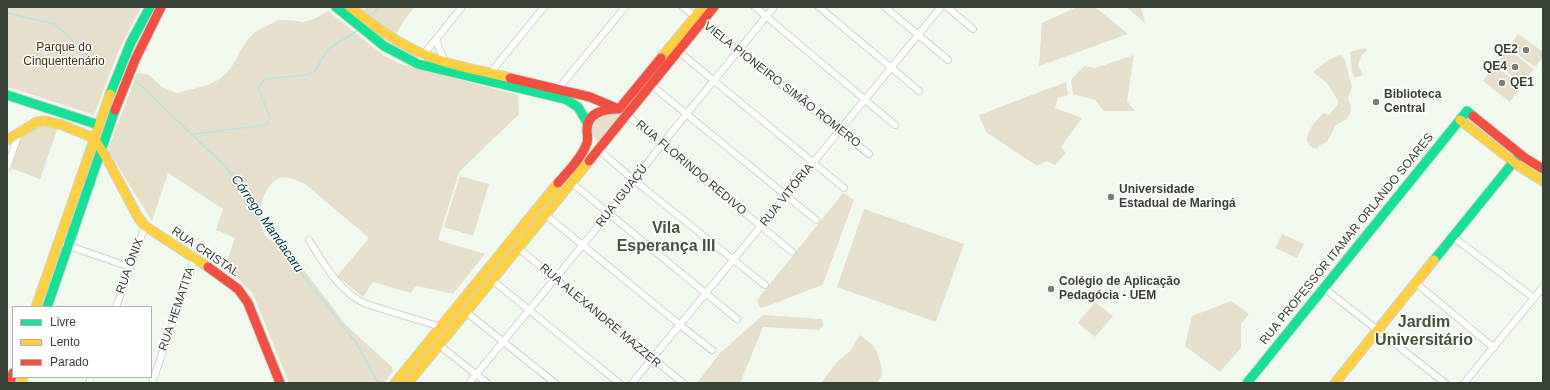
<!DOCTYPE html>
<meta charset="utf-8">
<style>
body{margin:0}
#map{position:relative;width:1550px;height:390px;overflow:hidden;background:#f1f9ef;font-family:Arial,sans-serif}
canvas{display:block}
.frame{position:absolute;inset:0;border:8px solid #374034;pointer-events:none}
.legend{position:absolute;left:12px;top:306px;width:140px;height:72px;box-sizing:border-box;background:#fff;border:1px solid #afb3ae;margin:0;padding:5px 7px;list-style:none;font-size:12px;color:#374034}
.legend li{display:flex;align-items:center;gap:8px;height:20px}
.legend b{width:20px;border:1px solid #afb3ae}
</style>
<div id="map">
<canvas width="1550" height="390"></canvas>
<div class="frame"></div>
<ul class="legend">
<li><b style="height:5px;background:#16e098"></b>Livre</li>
<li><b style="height:5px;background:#ffcf43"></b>Lento</li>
<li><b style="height:5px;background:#f24e42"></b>Parado</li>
</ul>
</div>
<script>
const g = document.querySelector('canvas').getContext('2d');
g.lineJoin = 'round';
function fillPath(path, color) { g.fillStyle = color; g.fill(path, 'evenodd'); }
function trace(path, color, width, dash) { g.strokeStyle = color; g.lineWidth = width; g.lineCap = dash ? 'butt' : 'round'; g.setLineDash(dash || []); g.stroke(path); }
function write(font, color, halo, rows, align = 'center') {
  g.font = font + ' Arial,sans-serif'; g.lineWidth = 3; g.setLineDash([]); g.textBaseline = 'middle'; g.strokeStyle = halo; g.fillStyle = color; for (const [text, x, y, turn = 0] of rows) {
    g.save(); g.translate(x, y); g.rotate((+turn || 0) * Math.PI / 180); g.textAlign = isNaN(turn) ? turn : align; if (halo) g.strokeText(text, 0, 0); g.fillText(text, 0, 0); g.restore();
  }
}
const green = new Path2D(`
 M7,7H141L118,52L94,115L12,88H7Z
 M366,7H415L405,19L392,41L359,15Z
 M1077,7H1095L1128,34L1039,66L1042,23Z
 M1126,7H1141L1145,23Z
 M328,11L383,55L400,64L518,95L519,114L459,172L438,240L485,254L453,294L418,286L415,287L411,293L373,282L363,297L337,276L369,238L304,183C297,181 288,176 280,178C260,184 252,231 272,241C275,243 280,244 284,244L346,325L392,367L393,371L384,383H289L253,294L237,277L225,268L235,238L216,230L223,209L168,173L152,221L108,150L137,73L149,75L162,87L177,93L208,85L220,79L229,70L236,60L241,49L248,39L255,32L278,20H290L303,22L314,19Z
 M1518,34L1543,52V57L1535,67L1508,48Z
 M1365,48L1367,50L1361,56L1358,65L1363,75L1355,78L1352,73L1350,52Z
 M1507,49L1534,69L1523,84L1496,64Z
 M1134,55L1127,101L1135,111H1104L1095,100L1073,94L1071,80L1084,66L1095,68Z
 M1339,55L1344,57L1352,87L1348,98L1351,106L1350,113L1347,119L1336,125L1327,142L1320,145L1317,149C1295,143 1315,121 1324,113L1329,115L1338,104V101L1328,84L1313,72L1327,61Z
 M1494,65L1522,86L1510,102L1483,81Z
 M1066,82L1068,95L1058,98L1055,108L1082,118L1061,147L1066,153L1055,165L1046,161L1037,166L986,132L979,115Z
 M615,113L618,118L599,142C589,134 591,126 597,116Z
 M37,122L59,124L40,179L7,167L20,132Z
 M460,176L489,184L473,236L444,227Z
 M843,193L854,200L825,279L822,285L762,308L760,307L757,300Z
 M864,209L964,244L936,322L837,287Z
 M1282,234L1304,244L1297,258L1275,248Z
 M1231,301L1249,314L1241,324V348L1220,372L1185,346L1192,316Z
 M1095,302L1113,316L1095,337L1078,323Z
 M763,315L822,319L823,326L819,330L763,327L740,383H697L720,353Z
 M860,335L873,345L877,352L882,368V375L877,383H821L837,362L850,351Z`);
const stream = new Path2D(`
 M7,13L55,24L101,68
 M372,15L379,7
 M136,81L226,167L288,256L357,344L378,383
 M194,134L266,125L270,118L258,87L265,79L306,75L315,71L328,49L357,31`);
const street = new Path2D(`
 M683,7L869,154
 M755,7L895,125
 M819,7L919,91
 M885,7L948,60
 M947,7L973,29
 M437,38L462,7
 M678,51L844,188
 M418,64L423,55L437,38L438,46L445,62
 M491,72L544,7
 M651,85L816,220
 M558,89L625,7
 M627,115L792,252
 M599,150L635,181L765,285
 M7,168L19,133
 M572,183L737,319
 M546,215L680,325L712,350
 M1453,237L1534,298
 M309,240C324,264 339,292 366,304L441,327
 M66,245L130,267
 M518,248L683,383
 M492,280L619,383
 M1416,283L1494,348
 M1324,288L1445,383
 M116,307L145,226
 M466,312L555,383
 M439,345L487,383
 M89,383L91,377
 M152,383L195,258
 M469,383L609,213L662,144L774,7
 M632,383L941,7
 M1464,383L1543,287`);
const fast = new Path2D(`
 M336,7L384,46L418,64L565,99L578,107L588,124
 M110,94L131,42L150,7
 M7,95L99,125
 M1434,260L1520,154
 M47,307L115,110
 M1247,383L1467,111L1473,116`);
const slow = new Path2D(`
 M350,7C375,27 400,45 430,57C456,67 484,71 510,78
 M661,58L703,7
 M1460,120L1519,166L1543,181
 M7,140L37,122L45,121L62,125L94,138L107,159L138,217L145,226L208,267
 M36,307L110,94
 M21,383L23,377
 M395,383L558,183
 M408,383L589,161
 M1335,383L1434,260`);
const jam = new Path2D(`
 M510,78L590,97L616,108
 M115,110L135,60L161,7
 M1473,116L1525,158L1543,169
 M589,161L714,7
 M558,183C568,171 581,159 586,145C589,140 587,136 587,130C587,112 605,109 619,109L661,58
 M208,267L238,289L248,303L280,383
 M10,383L13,373`);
const markers = [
 [1526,50,4,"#788175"],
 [1515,67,4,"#788175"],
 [1502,83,4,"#788175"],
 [1376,102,4,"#788175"],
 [1111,197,4,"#788175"],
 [1051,289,4,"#788175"]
];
const parkNames = [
 ["Parque do",64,48],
 ["Cinquentenário",64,62]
];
const poiNames = [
 ["QE2",1518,50,"right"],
 ["QE4",1507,67,"right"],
 ["QE1",1510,83],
 ["Biblioteca",1384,95],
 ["Central",1384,109],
 ["Universidade",1119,190],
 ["Estadual de Maringá",1119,204],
 ["Colégio de Aplicação",1059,282],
 ["Pedagócia - UEM",1059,296]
];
const streetNames = [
 ["VIELA PIONEIRO SIMÃO ROMERO",782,85,38],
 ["RUA FLORINDO REDIVO",691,168,40],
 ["RUA VITÓRIA",787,195,-51],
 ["RUA IGUAÇÚ",622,196,-52],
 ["RUA PROFESSOR ITAMAR ORLANDO SOARES",1347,239,-51],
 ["RUA CRISTAL",205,252,34],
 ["RUA ÔNIX",130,266,-70],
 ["RUA HEMATITA",177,309,-71],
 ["RUA ALEXANDRE MAZZER",600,316,40]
];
const waterNames = [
 ["Córrego Mandacaru",267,224,55]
];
const districtNames = [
 ["Vila",666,229],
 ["Esperança III",666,247],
 ["Jardim",1424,323],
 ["Universitário",1424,341]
];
fillPath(green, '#e6dfcb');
trace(stream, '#b8e4e3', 1.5);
trace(street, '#cdd5cb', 8);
trace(fast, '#cdd5cb', 11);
trace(slow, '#cdd5cb', 11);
trace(jam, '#cdd5cb', 11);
trace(street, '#fdfefd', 6);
trace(fast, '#16e098', 9);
trace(slow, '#ffcf43', 9);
trace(jam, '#f24e42', 9);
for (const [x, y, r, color] of markers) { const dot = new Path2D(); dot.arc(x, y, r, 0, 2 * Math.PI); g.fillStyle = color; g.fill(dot); trace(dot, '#fff', 1.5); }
write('12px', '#422e0f', '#fff', parkNames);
write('bold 12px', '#374034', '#fff', poiNames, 'left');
write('12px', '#374034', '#fff', streetNames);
write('italic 13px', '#00383b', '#fff', waterNames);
write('bold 16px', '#41543a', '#fff', districtNames);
</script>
